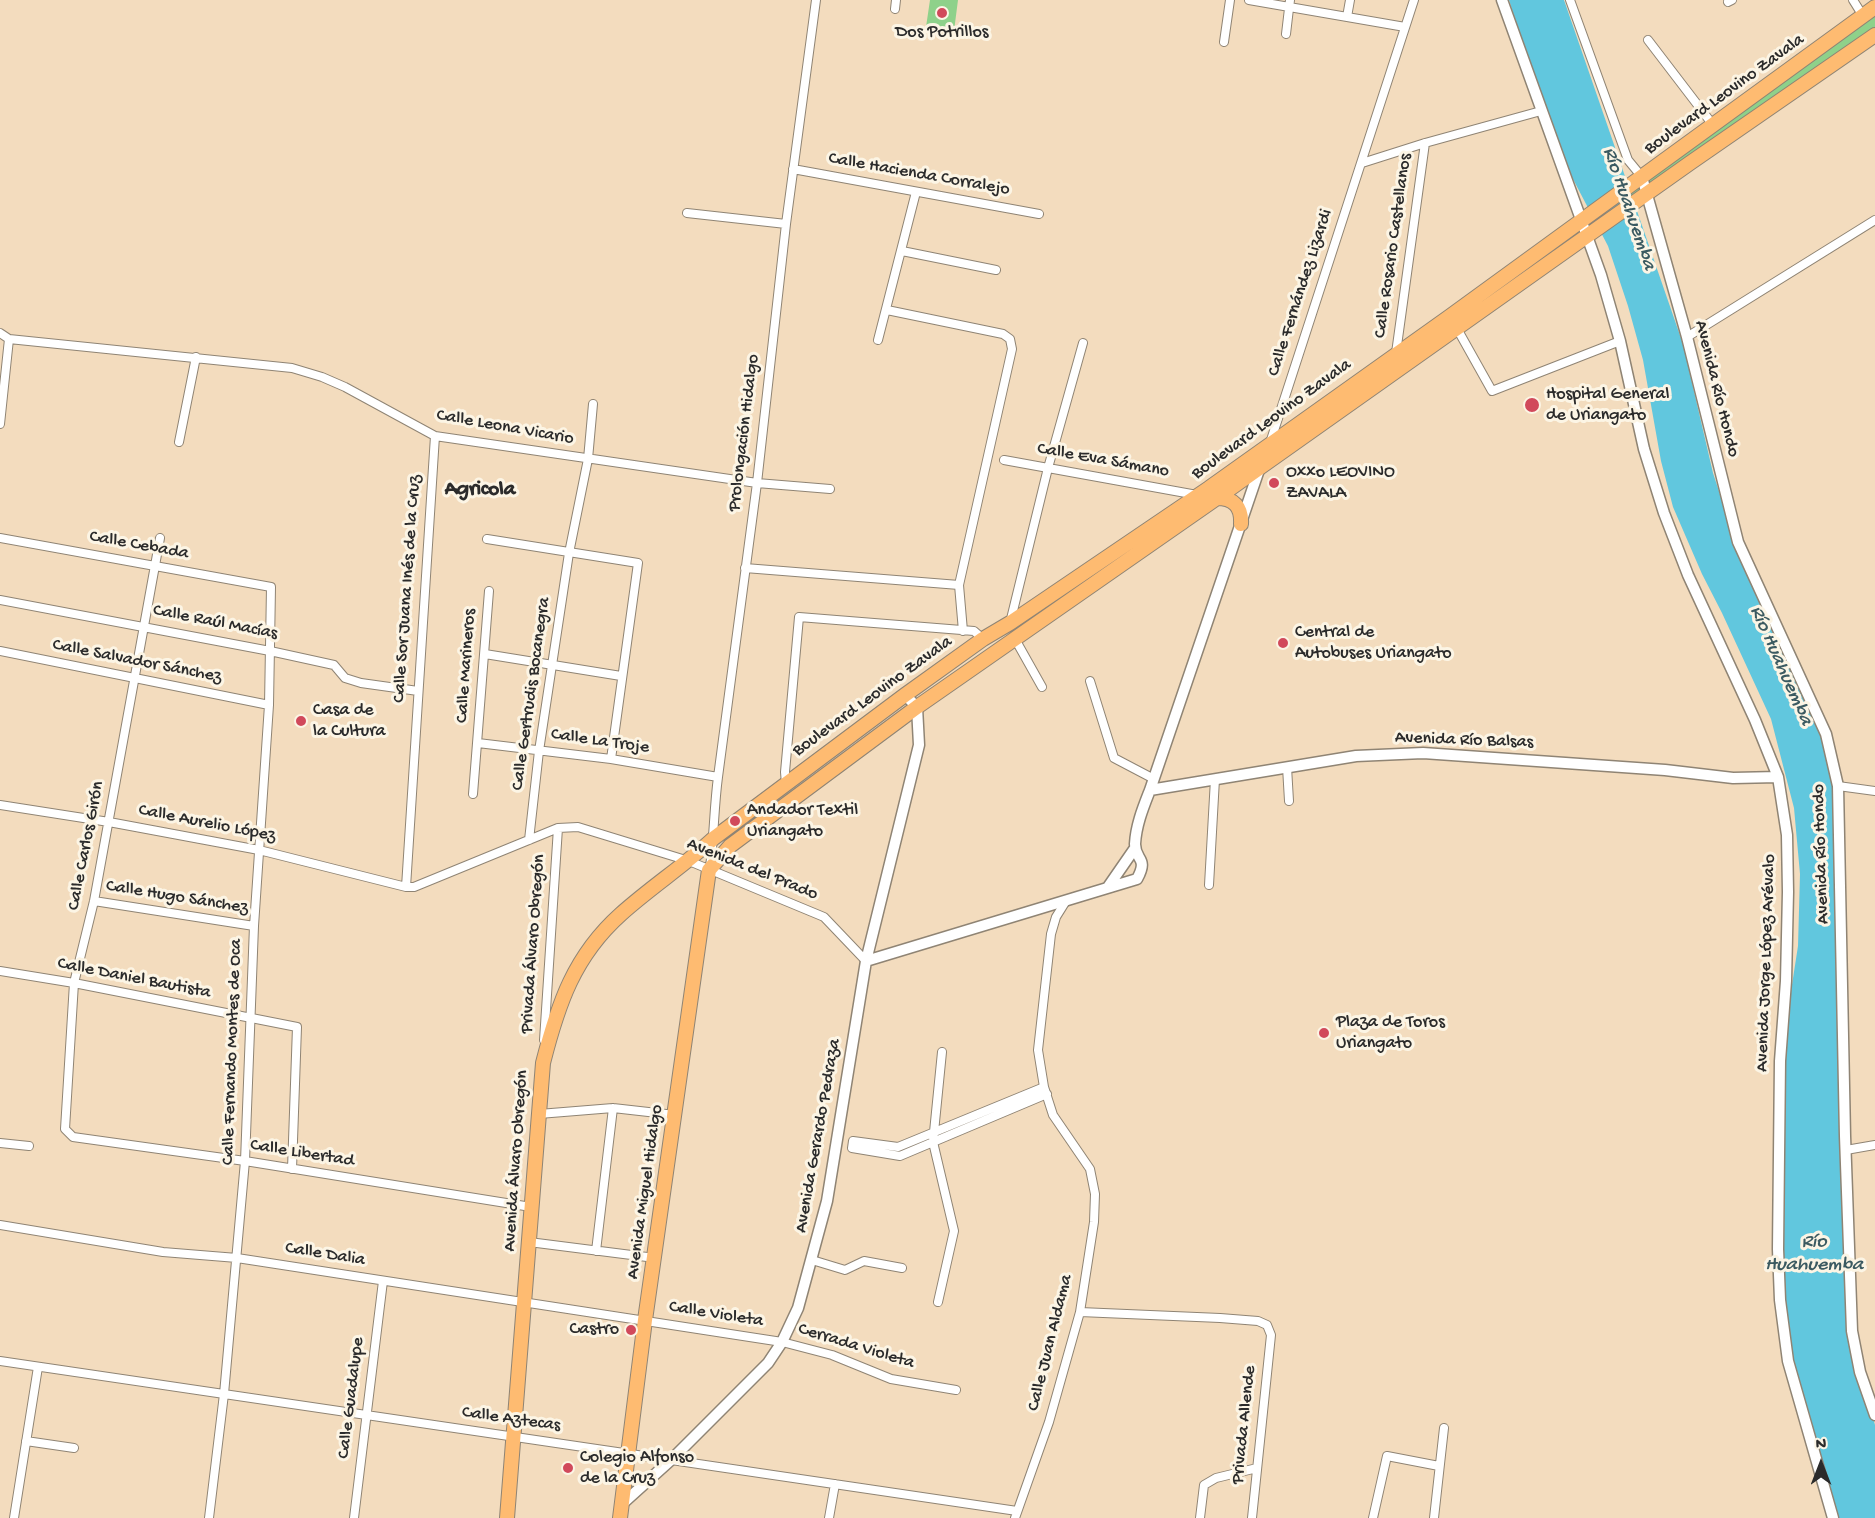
<!DOCTYPE html>
<meta charset="utf-8">
<style>
body{margin:0}
#map{position:relative;width:1875px;height:1518px;overflow:hidden;background:#f3dcbe;font-family:"Gochi Hand",sans-serif}
canvas{display:block}
.north{position:absolute;left:1791px;top:1434px;width:60px;height:60px;-webkit-text-stroke:4px #fcf5e5;paint-order:stroke;rotate:0deg;font-size:16px;font-weight:700;line-height:24px;text-align:center;color:#2b2b2b}
.north::after{content:'';display:block;margin:auto;width:21px;height:27px;background:#2b2b2b;clip-path:polygon(50% 0,100% 100%,50% 72%,0 100%)}
</style>
<div id="map">
<canvas width="1875" height="1518"></canvas>
<div class="north">N</div>
</div>
<script>
const g = document.querySelector('canvas').getContext('2d');
g.lineJoin = 'round';
function fillPath(path, color) { g.fillStyle = color; g.fill(path, 'evenodd'); }
function trace(path, color, width, dash) { g.strokeStyle = color; g.lineWidth = width; g.lineCap = dash ? 'butt' : 'round'; g.setLineDash(dash || []); g.stroke(path); }
function write(font, color, halo, rows, align = 'center') {
  g.font = font + ' "Gochi Hand",sans-serif'; g.lineWidth = 6; g.setLineDash([]); g.textBaseline = 'middle'; g.strokeStyle = halo; g.fillStyle = color; for (const [text, x, y, turn = 0] of rows) {
    g.save(); g.translate(x, y); g.rotate((+turn || 0) * Math.PI / 180); g.textAlign = isNaN(turn) ? turn : align; if (halo) g.strokeText(text, 0, 0); g.fillText(text, 0, 0); g.restore();
  }
}
const green = new Path2D(`
 M930,0H958L954,31L926,27Z
 M1875,13V28L1871,30L1661,175L726,843L791,791L1203,498Z`);
const water = new Path2D(`
 M1509,0H1564L1683,344L1713,473L1736,543L1823,734L1836,786L1845,1136L1860,1372L1875,1425V1518H1834L1805,1416L1781,1300L1780,1062L1798,946L1800,874L1794,808L1771,719L1722,613L1702,574L1673,507L1661,461L1643,360L1628,306L1608,246L1563,160L1531,70Z`);
const minor = new Path2D(`
 M1249,0L1405,27
 M1570,0L1628,160L1642,177
 M1853,0L1863,16
 M1728,2L1732,0
 M895,9L896,0
 M1347,17L1350,0
 M1286,34L1290,0
 M1648,40L1713,125
 M1224,42L1230,0
 M1362,163L1425,143L1541,111
 M793,169L1039,214
 M687,213L786,224
 M902,251L996,270
 M887,310L1003,334L1010,339L1012,349L959,585L963,631
 M1455,325L1492,391L1620,341
 M0,333L9,339L292,368L322,377L345,387L435,436L757,483L830,489
 M1687,337L1875,220
 M878,340L916,192
 M1396,353L1425,143
 M0,424L9,339
 M179,442L196,357
 M1270,443L1414,0
 M1004,460L1197,495
 M0,538L271,587L269,705L254,926L245,1161L224,1394L209,1518
 M160,538L94,901L74,983L65,1129L73,1137L245,1161L531,1207
 M487,539L638,563L611,759
 M745,568L959,585
 M0,600L270,651L334,665L345,678L361,683L418,691
 M1010,623L1048,468L1083,343
 M1015,639L1042,687
 M0,651L269,705
 M485,654L621,676
 M1090,681L1114,758L1154,779
 M478,743L611,759L718,777
 M1287,767L1289,801
 M786,784L785,772L799,617L974,631L983,639
 M1838,786L1875,791
 M473,794L489,591
 M0,805L109,822L259,850L406,887H414L558,828L578,827L689,861L824,917L866,961
 M529,840L539,751L569,553L588,459L593,404
 M710,867C714,837 714,807 718,777L757,483L786,224L816,0
 M1209,885L1215,779
 M406,887L435,436
 M94,901L254,926
 M0,971L74,983L297,1027L292,1169
 M544,1040L558,828
 M1044,1087L898,1147L853,1141L852,1148L900,1156L1047,1094
 M539,1114L613,1108L675,1115
 M0,1143L29,1146
 M1846,1150L1875,1145
 M0,1225L163,1252L237,1258L782,1342L832,1355L891,1379L956,1390
 M529,1242L655,1258
 M596,1251L613,1108
 M812,1260L845,1270L864,1261L902,1268
 M938,1302L954,1231L933,1142L942,1052
 M1080,1312L1220,1318L1258,1321L1267,1325L1271,1335L1252,1518
 M0,1361L1017,1511
 M26,1441L74,1448
 M14,1518L38,1367
 M354,1518L383,1281
 M829,1518L835,1484
 M1015,1518L1049,1422L1080,1312L1094,1222L1095,1194L1090,1169L1053,1115L1044,1087L1038,1050L1051,934L1056,917L1066,901
 M1200,1518L1204,1485L1216,1478L1257,1468
 M1373,1518L1387,1456L1439,1466
 M1434,1518L1444,1428`);
const tertiary = new Path2D(`
 M1502,0L1601,275L1620,341L1644,449L1664,513L1688,575L1755,720L1778,777L1787,835L1788,892L1786,981L1780,1061L1778,1249L1780,1300L1788,1361L1833,1518
 M1642,177L1687,337L1738,542L1826,734L1838,786L1845,1136L1852,1331L1860,1372L1875,1415
 M1150,790L1356,756L1423,753L1665,770L1733,778L1778,777
 M1108,887L1135,848
 M866,961L1137,879C1149,857 1135,861 1135,844C1136,825 1143,808 1150,790L1260,467
 M621,1505L672,1459L768,1363L782,1342L798,1308L827,1201L866,961L919,745L917,707L905,695`);
const primary = new Path2D(`
 M1214,495L1217,498C1234,498 1242,507 1241,524
 M507,1518L543,1063C558,1004 574,956 621,914C651,887 685,865 714,838L905,695L983,639L1010,623L1209,488L1449,317L1875,7
 M620,1518L645,1320L709,870L730,846L917,707L1217,498L1690,163L1875,35`);
const markers = [
 [942,13,6,"#d1495b"],
 [1532,405,8,"#d1495b"],
 [1274,483,6,"#d1495b"],
 [1283,643,6,"#d1495b"],
 [301,721,6,"#d1495b"],
 [735,821,6,"#d1495b"],
 [1324,1033,6,"#d1495b"],
 [631,1330,6,"#d1495b"],
 [568,1468,6,"#d1495b"]
];
const poiNames = [
 ["Dos Potrillos",942,33,"center"],
 ["Hospital General",1546,395],
 ["de Uriangato",1546,416],
 ["Oxxo LEOVINO",1286,473],
 ["ZAVALA",1286,494],
 ["Central de",1295,633],
 ["Autobuses Uriangato",1295,654],
 ["Casa de",313,711],
 ["la Cultura",313,732],
 ["Andador Textil",747,811],
 ["Uriangato",747,832],
 ["Plaza de Toros",1336,1023],
 ["Uriangato",1336,1044],
 ["Castro",619,1330,"right"],
 ["Colegio Alfonso",580,1458],
 ["de la Cruz",580,1479]
];
const streetNames = [
 ["Boulevard Leovino Zavala",1725,95,-36],
 ["Calle Hacienda Corralejo",919,175,10],
 ["Calle Rosario Castellanos",1394,246,-82],
 ["Calle Fernández Lizardi",1301,293,-72],
 ["Avenida Río Hondo",1716,389,76],
 ["Boulevard Leovino Zavala",1272,420,-36],
 ["Calle Leona Vicario",505,428,10],
 ["Prolongación Hidalgo",745,433,-83],
 ["Calle Eva Sámano",1103,461,10],
 ["Calle Cebada",139,546,10],
 ["Calle Sor Juana Inés de la Cruz",408,589,-86],
 ["Calle Raúl Macías",215,623,11],
 ["Calle Salvador Sánchez",137,662,11],
 ["Calle Marineros",467,666,-86],
 ["Calle Gertrudis Bocanegra",532,694,-82],
 ["Boulevard Leovino Zavala",873,697,-36],
 ["Avenida Río Balsas",1464,741,2],
 ["Calle La Troje",600,742,8],
 ["Calle Aurelio López",207,824,11],
 ["Calle Carlos Girón",87,846,-79],
 ["Avenida Río Hondo",1822,854,-92],
 ["Avenida del Prado",752,870,22],
 ["Calle Hugo Sánchez",177,898,9],
 ["Privada Álvaro Obregón",534,944,-86],
 ["Avenida Jorge López Arévalo",1767,963,-88],
 ["Calle Daniel Bautista",134,979,11],
 ["Calle Fernando Montes de Oca",233,1052,-88],
 ["Avenida Gerardo Pedraza",819,1136,-80],
 ["Calle Libertad",302,1154,9],
 ["Avenida Álvaro Obregón",517,1161,-86],
 ["Avenida Miguel Hidalgo",646,1192,-82],
 ["Calle Dalia",325,1255,9],
 ["Calle Violeta",716,1315,9],
 ["Calle Juan Aldama",1051,1343,-76],
 ["Cerrada Violeta",856,1347,17],
 ["Calle Guadalupe",352,1398,-83],
 ["Calle Aztecas",511,1420,8],
 ["Privada Allende",1245,1425,-84]
];
const waterNames = [
 ["Río Huahuemba",1628,209,71],
 ["Río Huahuemba",1780,666,66],
 ["Río",1814,1243],
 ["Huahuemba",1814,1266]
];
const quarterNames = [
 ["Agricola",480,491]
];
fillPath(green, '#8ed18a');
fillPath(water, '#61c7de');
trace(minor, '#8f8474', 10);
trace(tertiary, '#8f8474', 13);
trace(primary, '#8f8474', 16);
trace(minor, '#fff', 8);
trace(tertiary, '#fff', 10);
trace(primary, '#febb71', 14);
for (const [x, y, r, color] of markers) { const dot = new Path2D(); dot.arc(x, y, r, 0, 2 * Math.PI); g.fillStyle = color; g.fill(dot); trace(dot, '#fcf5e5', 2); }
write('18px', '#2b2b2b', '#fcf5e5', poiNames, 'left');
write('18px', '#2b2b2b', '#fcf5e5', streetNames);
write('italic 20px', '#3b5a61', '#fcf5e5', waterNames);
write('bold 21px', '#2b2b2b', '#fcf5e5', quarterNames);
</script>
